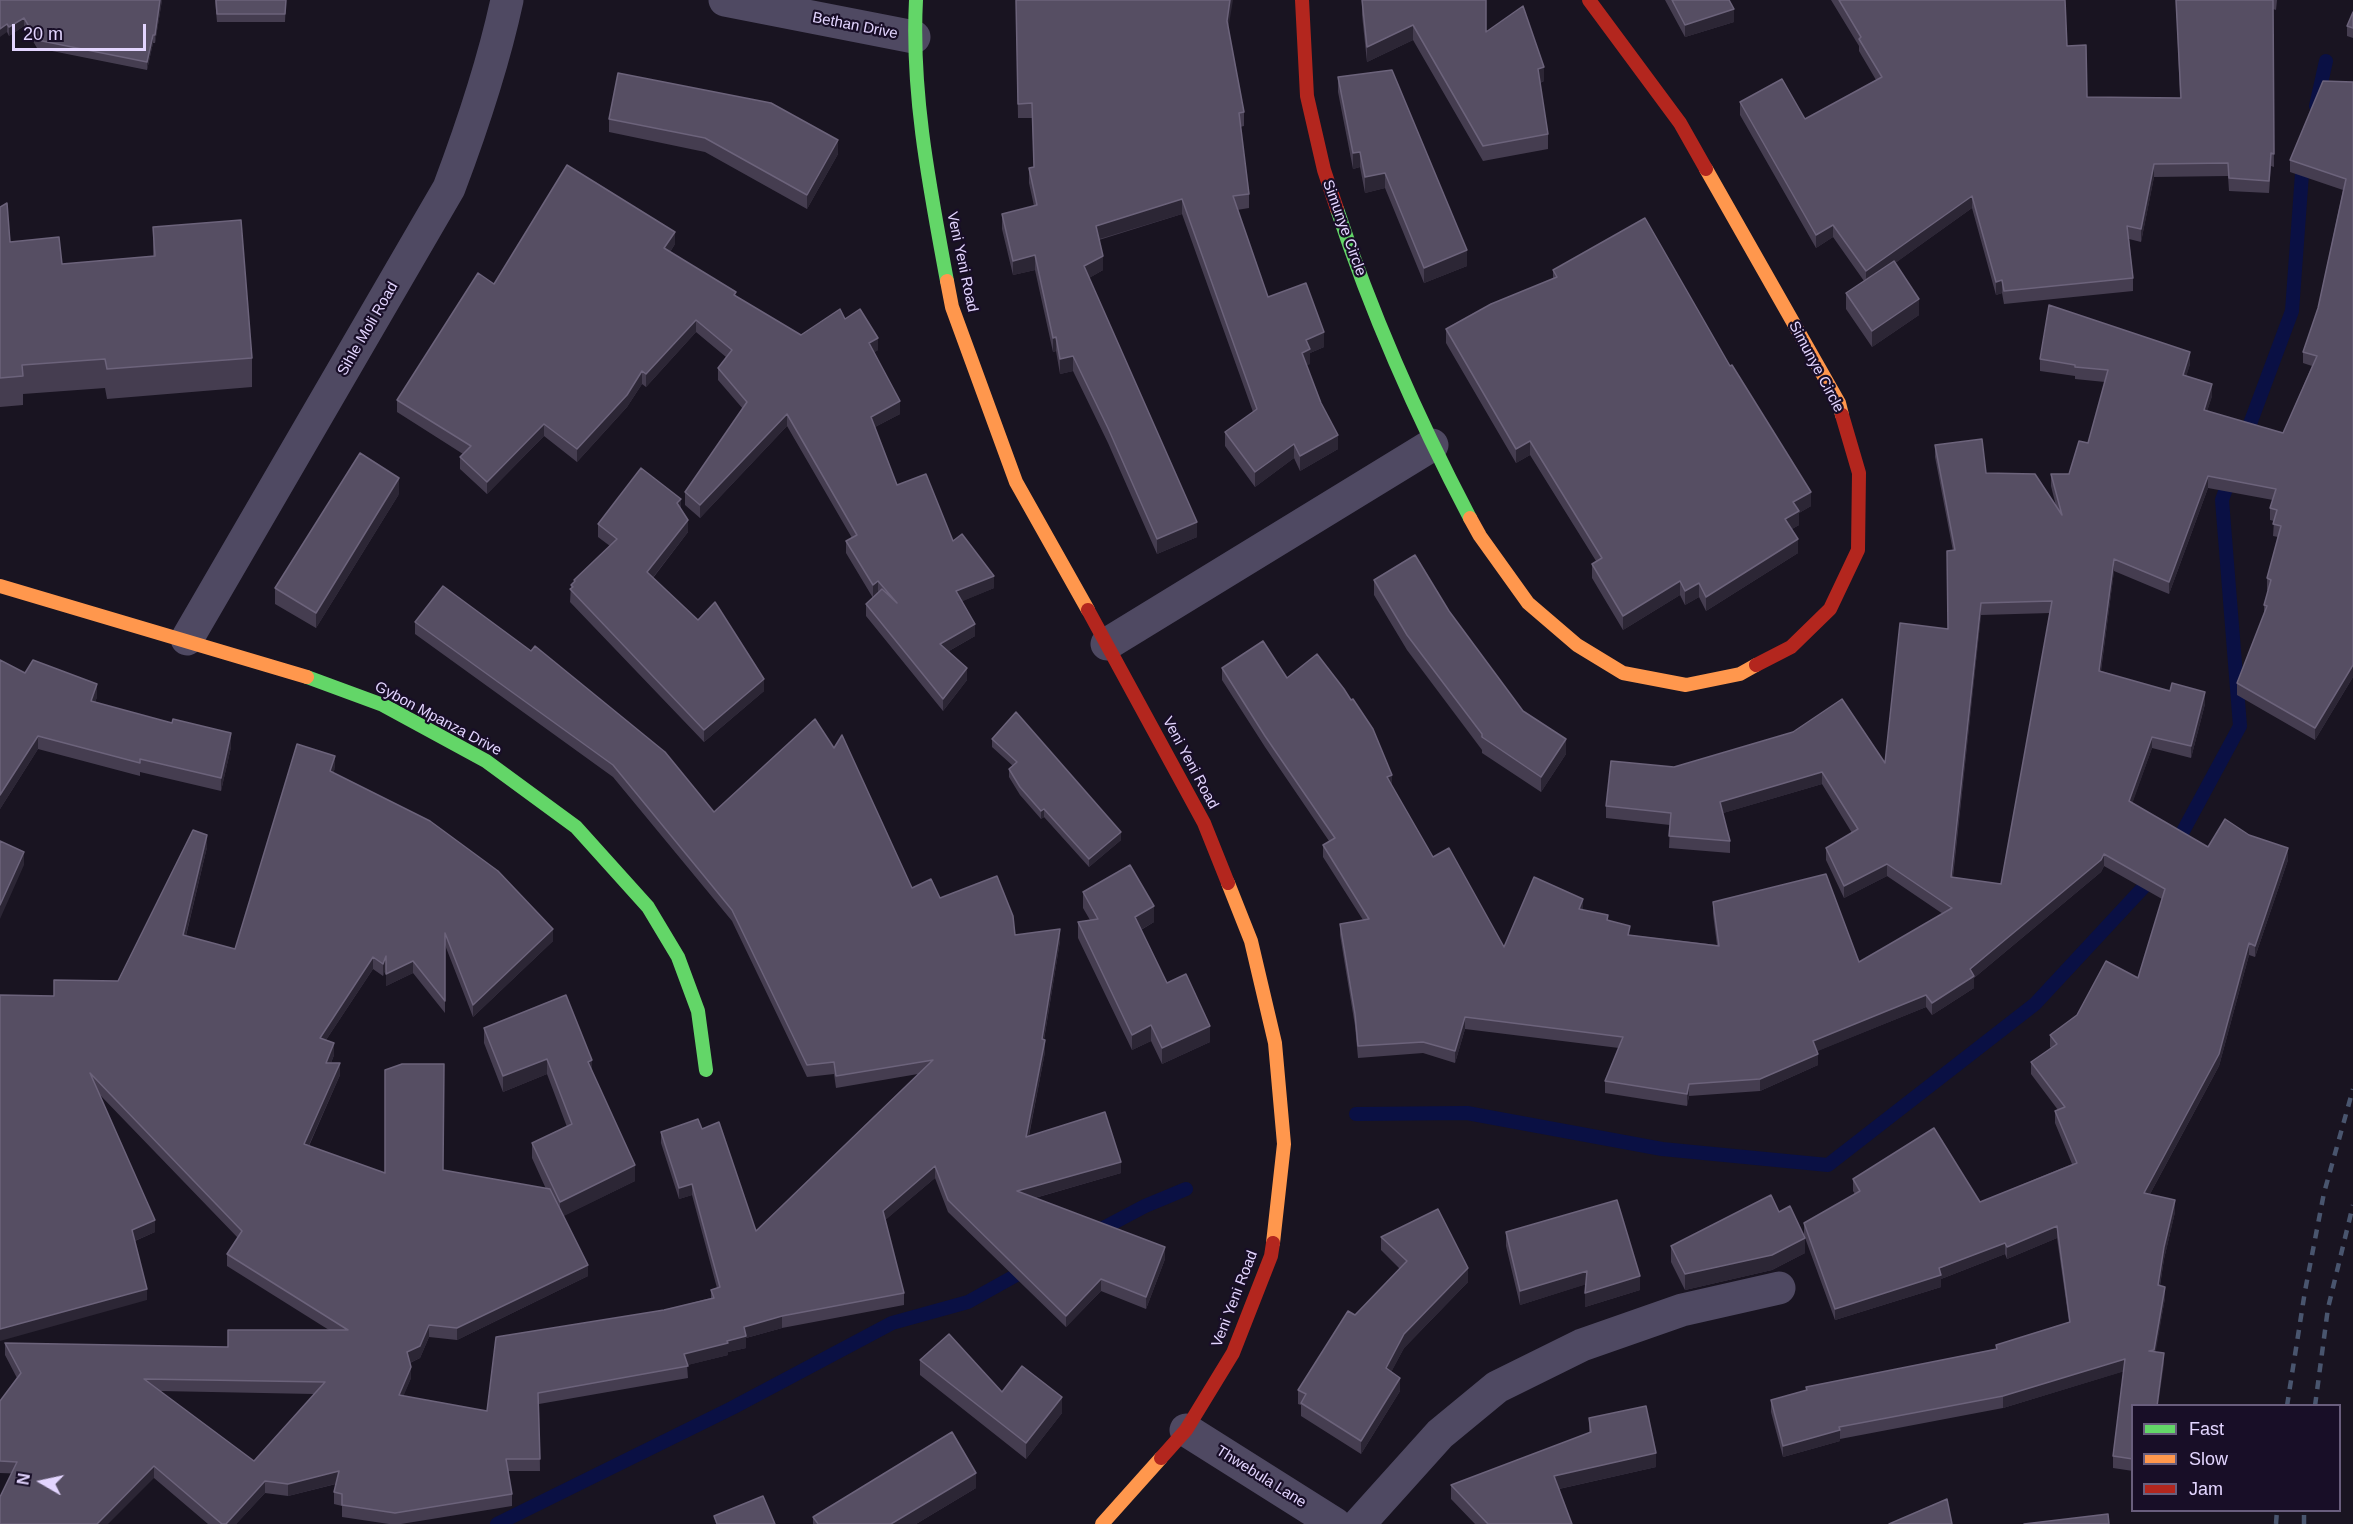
<!DOCTYPE html>
<style>
body{margin:0}
#map{position:relative;width:2353px;height:1524px;overflow:hidden;background:#191421;font-family:Arial,sans-serif}
canvas{display:block}
.legend{position:absolute;left:2131px;top:1404px;width:210px;height:108px;box-sizing:border-box;background:#180e27;border:2px solid #695e7d;margin:0;padding:8px 10px;list-style:none;font-size:18px;color:#e3d5ff}
.legend li{display:flex;align-items:center;gap:12px;height:30px}
.legend b{width:30px;border:2px solid #695e7d}
.north{position:absolute;left:12px;top:1452px;width:60px;height:60px;-webkit-text-stroke:4px #180e27;paint-order:stroke;rotate:279deg;font-size:16px;font-weight:700;line-height:24px;text-align:center;color:#e3d5ff}
.north::after{content:'';display:block;margin:auto;width:21px;height:27px;background:#e3d5ff;clip-path:polygon(50% 0,100% 100%,50% 72%,0 100%)}
.scale{position:absolute;left:12px;top:24px;width:134px;height:27px;box-sizing:border-box;border:3px solid #e3d5ff;border-top:0;padding-left:8px;font-size:18px;line-height:21px;white-space:nowrap;color:#e3d5ff;-webkit-text-stroke:4px #180e27;paint-order:stroke}
</style>
<div id="map">
<canvas width="2353" height="1524"></canvas>
<ul class="legend">
<li><b style="height:8px;background:#63d668"></b>Fast</li>
<li><b style="height:8px;background:#ff974d"></b>Slow</li>
<li><b style="height:8px;background:#b3261e"></b>Jam</li>
</ul>
<div class="north">N</div>
<div class="scale">20 m</div>
</div>
<script>
const g = document.querySelector('canvas').getContext('2d');
g.lineJoin = 'round';
function trace(path, color, width, dash) { g.strokeStyle = color; g.lineWidth = width; g.lineCap = dash ? 'butt' : 'round'; g.setLineDash(dash || []); g.stroke(path); }
function fillPath(path, color) { g.fillStyle = color; g.fill(path, 'evenodd'); }
function write(font, color, halo, rows, align = 'center') {
  g.font = font + ' Arial,sans-serif'; g.lineWidth = 4.5; g.setLineDash([]); g.textBaseline = 'middle'; g.strokeStyle = halo; g.fillStyle = color; for (const [text, x, y, turn = 0] of rows) {
    g.save(); g.translate(x, y); g.rotate((+turn || 0) * Math.PI / 180); g.textAlign = isNaN(turn) ? turn : align; if (halo) g.strokeText(text, 0, 0); g.fillText(text, 0, 0); g.restore();
  }
}
const stream = new Path2D(`
 M2316,106L2326,61
 M2244,440L2292,311L2303,160
 M2174,848L2240,726L2222,500L2231,475
 M1356,1114L1467,1113L1662,1149L1828,1165L2035,1004L2154,876
 M1094,1233L1145,1206L1186,1189
 M497,1524L732,1408L892,1323L968,1302L1029,1268`);
const street = new Path2D(`
 M725,0L914,37
 M187,639L449,188C472,127 493,65 507,0
 M1107,644L1432,445
 M1186,1430L1335,1524
 M1359,1524L1440,1434L1497,1387L1582,1345L1682,1310L1779,1288`);
const fast = new Path2D(`
 M916,0C911,94 930,189 947,281
 M1337,209C1372,315 1418,419 1470,518
 M307,677L383,705L486,761L576,827L648,907L678,957L698,1011L706,1070`);
const slow = new Path2D(`
 M1706,169L1839,403L1842,415
 M947,281L952,307L1016,482L1088,610
 M1470,518L1480,536L1528,603L1577,645L1623,673L1686,685L1740,674L1756,665
 M0,586L307,677
 M1228,883L1251,941L1275,1043L1284,1144L1273,1243
 M1102,1524L1161,1458`);
const jam = new Path2D(`
 M1302,0L1307,96L1324,170L1337,209
 M1589,0L1680,123L1706,169
 M1088,610L1204,823L1228,883
 M1756,665L1791,647L1830,609L1858,550L1859,473L1842,415
 M1161,1458L1186,1430L1233,1353L1271,1256L1273,1243`);
const rail = new Path2D(`
 M2287,1406L2305,1291L2324,1193L2353,1089
 M2315,1406L2328,1308L2353,1205
 M2276,1524L2277,1510
 M2304,1524V1510`);
const wall = new Path2D(`
 M0,0H162L155,43H153L147,70L37,48L24,26L9,36L7,32Z
 M215,0H286L285,22H217Z
 M1016,0L1228,28L1244,112V126L1240,127L1249,194V208L1237,210L1268,297L1324,347L1310,353V364L1306,365L1338,449L1300,471L1294,458L1255,487L1225,446V432L1253,412L1182,214L1099,240L1103,270L1089,278L1197,537L1157,554L1108,443L1073,371L1060,374L1056,351L1053,352L1035,270L1013,275L1002,229V214L1034,206L1029,183V168L1034,167L1032,118H1018Z
 M1362,0L1486,32L1544,81L1540,83L1548,134V149L1483,161L1413,40L1367,62L1362,15Z
 M1665,0H1729L1734,22L1685,37Z
 M1831,0H2065L2067,46L2087,97L2180,98L2176,0H2277L2276,10L2273,9L2274,167L2271,166L2269,193L2229,191L2228,176L2154,177L2141,242L2129,239L2133,278V291L2004,304L2002,293L1996,295L1972,208L1895,263L1919,315L1872,347L1846,309V293L1864,281L1833,237L1816,248L1740,115V102L1805,119L1876,80L1859,51V46Z
 M2353,12V38L2347,36V26Z
 M1338,77L1467,266L1424,283L1385,188L1365,193L1360,167L1353,169L1338,92Z
 M2353,82V677L2315,740L2237,695V683L2264,614V605L2268,591L2267,590V578L2278,537L2273,536L2274,521L2270,520V508L2273,500L2208,488L2169,594L2114,571L2101,671L2205,704L2191,758L2152,748L2132,803L2208,847L2288,860L2255,957L2249,955L2219,1066L2150,1194L2175,1212L2164,1259L2160,1286L2165,1298L2155,1352L2164,1365L2133,1406V1471L2113,1468V1456L2124,1371L2003,1408L1840,1439V1441L1783,1457L1771,1412V1400L1806,1390V1387L1996,1349V1345L2069,1322L2057,1238L2007,1259L2005,1254L1941,1279V1287L1835,1320L1804,1235V1223L1855,1194L1853,1191V1179L1980,1202L2072,1164L2055,1123V1111L2058,1110L2031,1074V1062L2051,1048L2050,1047V1035L2138,978L2162,899L2104,866L2101,872L1974,978V988L1932,1015L1926,1007L1817,1051L1818,1065L1760,1091L1689,1096L1687,1106L1605,1093V1081L1619,1048L1465,1029L1455,1063L1423,1053L1358,1058L1355,1026L1340,935V924L1363,920L1323,857V845L1329,841L1265,747L1222,680V668L1287,678L1392,786L1433,857L1504,947L1583,910L1608,921L1630,935L1717,945L1713,914V902L1859,962L1943,914L1887,876L1844,898L1826,860V848L1852,833L1822,784L1723,813L1730,841V853L1669,848L1670,825L1606,818V806L1674,767L1885,763L1948,629L1953,551L1935,457V445L1986,473L2056,506L2051,486V474H2069L2088,443L2105,382L2075,379V376L2040,371V359L2190,364L2186,376L2212,396L2207,411L2283,433L2312,366L2303,363V352L2318,308L2343,190L2290,172V160ZM2050,613L2001,884L1953,877L1981,615Z
 M609,119L838,154L807,209L705,152L609,132Z
 M0,207L10,242L62,264L153,256V227L252,358V387L107,399L105,388L23,394V405L0,407Z
 M675,244L670,252L736,296L801,335L845,319L878,350L874,352L900,414L875,427L897,485L953,541L994,588L962,601L975,636L949,651L967,680L943,711L866,616V604L873,598L846,553V541L852,538L787,426L700,518L685,505V492L743,409L718,380V368L726,357L696,332L646,387L642,384L627,407L577,462L544,436L487,494L460,469V457L463,454L397,412V400L494,284Z
 M1553,270L1811,506L1799,513V525L1792,529L1798,553L1706,611L1699,597L1685,605L1680,595L1623,630L1592,578V564L1596,561L1530,455L1516,463L1446,343V329L1553,279Z
 M399,494L316,628L275,604V588Z
 M681,510L688,532L653,578L764,691L704,742L570,602L571,585L574,582V580L610,546L598,537V524Z
 M1374,580L1449,611L1523,711L1566,754L1541,792L1482,753V750L1407,650L1374,595Z
 M415,622L714,812L940,898L1015,935L1060,941L1044,1040L1045,1052L1029,1136L1121,1173L1035,1198L1165,1259L1146,1309L1101,1291L1066,1327L948,1212L935,1178L885,1220L904,1293V1305L782,1328L746,1338V1348L728,1352V1355L687,1365L688,1378L539,1404L540,1471H508L512,1494V1506L401,1524H389L342,1517V1506L334,1504V1492L336,1484L288,1496L265,1493L236,1524H208L154,1478L0,1473V1401L17,1378L5,1355V1343L228,1347L329,1330L227,1266V1254L238,1238L100,1095L155,1232L135,1241L147,1300L54,996L118,981L207,847L186,936L235,949L335,768L333,773L553,941L473,1017L445,945V1013L413,973L386,986V968L383,976L373,969L326,1040L334,1055L331,1063L340,1075L309,1146L385,1173L443,1170L546,1189L532,1158V1143L567,1127L547,1074L503,1092L484,1043V1028L592,1071L635,1181L563,1216L588,1276L457,1340L429,1337L420,1358L410,1363L411,1378L403,1396L487,1411L664,1310L711,1298V1290L717,1288L692,1195L679,1199L661,1143V1132L702,1129L756,1231L918,1074L836,1088L834,1074L807,1077L732,921L613,777L415,634ZM160,1391L314,1394L254,1461Z
 M0,660L25,673L97,697L95,702L231,747L221,791L140,772V776L38,749L0,809Z
 M992,739L1121,840L1089,867L1044,817L1041,819L1020,795L1009,777V769L1013,766L992,747Z
 M1083,892L1154,922L1141,930L1167,983L1210,1042L1162,1064L1151,1041L1132,1050L1078,938V922L1090,920L1083,908Z
 M1779,1212L1805,1253L1772,1270L1685,1290L1671,1262V1246Z
 M1506,1232L1640,1290L1585,1307L1586,1284L1520,1305L1506,1246Z
 M1381,1237L1468,1282L1404,1348L1391,1372L1400,1391L1361,1454L1301,1416V1405L1298,1404V1390L1355,1315L1400,1269L1381,1250Z
 M920,1360L1002,1392L1062,1413L1026,1459L920,1375Z
 M1589,1418L1656,1467L1559,1489L1572,1524H1475L1451,1499V1485L1589,1433Z
 M976,1488L916,1524H813V1517Z`);
const shadedWall = new Path2D(`
 M160,0H162L155,43V35Z
 M1230,0H1233L1227,36V21Z
 M1734,9V22L1685,37V25Z
 M24,18V26L9,36V27Z
 M7,24V32L0,37V29Z
 M1413,25V40L1367,62V47Z
 M153,35V43L147,70V62Z
 M1544,67V81L1538,83V69Z
 M838,140V154L807,209V195Z
 M1360,152V167L1353,169V153Z
 M2154,164V177L2141,242V229Z
 M1385,173V188L1365,193V177Z
 M1972,196V208L1866,284V271Z
 M1182,199V214L1096,240V226Z
 M1833,225V237L1816,248V235Z
 M675,232V244L664,261V248Z
 M1467,250V266L1424,283V268Z
 M1035,255V270L1013,275V261Z
 M1103,256V270L1084,281V266Z
 M2002,280V293L1996,295V282Z
 M1919,299V315L1872,347V331Z
 M696,320V332L646,387V374Z
 M1324,332V347L1310,353V364L1302,367V353L1306,340Z
 M1056,337V351L1053,352V338Z
 M878,338V350L869,356V343Z
 M2190,352V364L2183,387V375Z
 M1073,356V371L1060,374V359Z
 M642,371V384L627,407L577,462V449Z
 M2212,384V396L2204,421V410Z
 M900,401V414L871,429V417Z
 M787,414V426L700,518V505Z
 M544,424V436L487,494V482Z
 M1338,435V449L1300,471V456Z
 M1530,441V455L1516,463V449Z
 M1294,444V458L1255,487V472Z
 M2208,476V488L2169,594V582Z
 M399,478V494L316,628V613Z
 M1811,492V506L1799,513V525L1785,533V519L1793,502Z
 M681,499V511L677,503Z
 M688,520V532L647,585V572Z
 M1197,522V537L1157,554V539Z
 M1798,539V553L1706,611V597Z
 M2114,559V571L2099,683V671Z
 M994,576V588L956,604V591Z
 M878,581V593L873,598V585Z
 M1680,581V595L1623,630V616Z
 M1699,583V597L1685,605V591Z
 M1981,603V615L1951,889V877Z
 M975,624V636L940,656V644Z
 M2353,665V677L2315,740V728Z
 M967,668V680L943,711V699Z
 M764,679V691L704,742V730Z
 M97,684V697L91,715V701Z
 M2205,692V704L2191,758V746Z
 M231,733V747L221,791V778Z
 M38,736V749L0,809V795Z
 M2152,737V748L2129,813V801Z
 M1566,739V754L1541,792V777Z
 M335,756V768L330,783V771Z
 M1822,772V784L1720,814V802Z
 M1392,775V787L1387,777Z
 M1044,809V817L1041,819V811Z
 M1121,832V840L1089,867V859Z
 M207,835V847L183,947V935Z
 M2288,848V860L2255,957V946Z
 M24,852V865L0,919V905Z
 M2104,854V866L2101,872L1974,978V988L1932,1015V1003Z
 M1887,864V876L1844,898V886Z
 M1583,899V911L1579,909Z
 M1154,906V922L1135,933V917Z
 M553,929V941L473,1017V1005Z
 M1060,929V941L1042,1051V1039Z
 M2249,943V955L2219,1066L2144,1205V1193Z
 M386,956V968L383,976V964Z
 M373,957V969L320,1049V1038Z
 M413,961V973L386,986V974Z
 M1926,995V1007L1813,1053V1041Z
 M1465,1017V1029L1455,1063V1051Z
 M1151,1025V1041L1132,1050V1035Z
 M1210,1026V1042L1162,1064V1048Z
 M1045,1040V1052L1026,1149V1137Z
 M334,1043V1055L326,1075V1063Z
 M1818,1054V1065L1760,1091V1079Z
 M547,1059V1074L503,1092V1076Z
 M592,1060V1076L588,1062Z
 M340,1063V1075L304,1156V1144Z
 M1689,1084V1096L1687,1106V1094Z
 M1121,1162V1173L1017,1203V1191Z
 M635,1165V1181L560,1218V1202Z
 M935,1166V1178L883,1222V1211Z
 M692,1184V1195L679,1199V1188Z
 M2175,1200V1212L2164,1259L2158,1297V1285L2164,1247Z
 M155,1220V1232L132,1242V1230Z
 M2057,1226V1238L2007,1259V1247Z
 M1805,1238V1253L1772,1270L1685,1290V1274Z
 M2005,1243V1254L1941,1279V1287L1835,1320V1309Z
 M1165,1247V1259L1146,1309V1297Z
 M588,1265V1276L457,1340V1328Z
 M1468,1268V1282L1404,1348L1386,1382V1368L1404,1334Z
 M1587,1271V1284L1520,1305V1291Z
 M1640,1276V1290L1585,1307V1293Z
 M1101,1279V1291L1066,1327V1316Z
 M2165,1287V1298L2154,1362L2149,1351Z
 M147,1289V1300L0,1341V1329Z
 M782,1316V1328L746,1338V1348L728,1352V1355L684,1366V1354L727,1341L744,1327Z
 M429,1325V1337L420,1358L407,1364V1352Z
 M2164,1353V1365L2158,1406H2157Z
 M2125,1359V1371L2003,1408V1396Z
 M411,1367V1378L399,1407V1395Z
 M1400,1378V1391L1361,1454V1441Z
 M1062,1397V1413L1026,1459V1443Z
 M1840,1430V1441L1783,1457V1446Z
 M1656,1453V1467L1554,1490V1476Z
 M154,1466V1478L108,1524H97Z
 M339,1471V1483L288,1496V1484Z
 M976,1473V1488L916,1524H891Z
 M265,1481V1493L236,1524H226Z`);
const building = new Path2D(`
 M0,0H160L155,35H153L147,62L37,40L24,18L9,27L7,24L0,29Z
 M216,0H286L285,14H217Z
 M1016,0H1230L1227,21L1244,112L1239,113L1249,194L1233,196L1268,297L1306,283L1324,332L1306,340L1310,349L1302,353L1321,403L1338,435L1300,456L1294,444L1255,472L1225,432L1257,409L1182,199L1096,226L1103,256L1084,266L1197,522L1157,539L1108,428L1073,356L1060,359L1056,337L1053,338L1035,255L1013,261L1002,214L1037,205L1029,168L1034,167L1032,103L1018,104Z
 M1362,0H1486V32L1523,6L1544,67L1538,69L1548,134L1483,146L1413,25L1367,47Z
 M1672,0H1729L1734,9L1685,25Z
 M1839,0H2065L2067,46L2086,45L2087,97L2181,98L2176,0H2273L2274,154L2271,153L2269,181L2229,178L2228,163L2154,164L2141,229L2127,226L2133,278L2004,291L2002,280L1996,282L1972,196L1866,271L1833,225L1816,235L1740,102L1782,79L1805,119L1882,77L1859,39L1861,37Z
 M2353,12V28L2347,26Z
 M1392,70L1467,250L1424,268L1385,173L1365,177L1360,152L1353,153L1338,77Z
 M618,73L771,103L838,140L807,195L705,138L609,119Z
 M2323,81L2353,82V665L2315,728L2237,683L2267,606L2264,605L2271,580L2267,578L2281,526L2273,524L2277,510L2270,508L2276,489L2208,476L2169,582L2114,559L2099,671L2170,691L2172,683L2205,692L2191,746L2152,737L2129,801L2208,847L2225,819L2249,835L2288,848L2255,946L2249,943L2219,1054L2144,1193L2175,1200L2164,1247L2158,1285L2165,1287L2154,1350L2149,1351L2164,1353L2157,1406H2133V1459L2113,1456L2125,1359L2003,1396L1839,1427L1840,1430L1783,1446L1771,1400L1807,1390L1806,1387L1997,1349L1996,1345L2070,1322L2057,1226L2007,1247L2005,1243L1939,1268L1941,1275L1835,1309L1804,1223L1860,1191L1853,1179L1934,1128L1980,1202L2077,1163L2055,1111L2065,1107L2031,1062L2057,1044L2050,1035L2077,1015L2106,961L2138,978L2165,889L2104,854L2101,860L1970,969L1974,976L1932,1003L1926,995L1813,1041L1818,1054L1760,1079L1689,1084L1687,1094L1605,1081L1623,1037L1465,1017L1455,1051L1423,1042L1358,1046L1355,1014L1340,924L1369,919L1323,845L1335,838L1265,736L1222,668L1263,641L1287,678L1317,654L1344,689L1351,700L1353,699L1373,729L1392,775L1387,777L1433,857L1449,848L1504,947L1534,877L1583,899L1579,909L1608,915L1607,920L1630,926L1628,935L1719,946L1713,902L1826,874L1859,962L1952,908L1887,864L1844,886L1826,848L1858,829L1822,772L1720,802L1730,841L1669,836L1671,813L1606,806L1611,761L1674,767L1793,732L1842,699L1885,763L1900,623L1948,629L1947,551L1955,550L1935,445L1982,439L1986,473L2035,474L2062,515L2051,474H2069L2079,441L2088,443L2108,370L2075,367V365L2040,359L2049,305L2190,352L2183,375L2212,384L2204,410L2283,433L2317,356L2303,352L2318,308L2346,179L2290,160ZM2052,601L2001,884L1951,877L1981,603Z
 M567,165L675,232L664,248L736,292L734,295L801,335L840,309L845,319L860,309L878,338L869,343L900,401L871,417L897,485L926,474L953,541L962,534L994,576L956,591L975,624L940,644L967,668L943,699L866,604L882,589L897,603L878,581L873,585L846,541L857,535L787,414L700,505L685,492L747,402L718,368L732,350L696,320L646,374L642,371L627,395L577,449L544,424L487,482L460,457L471,446L397,400L478,273L494,284Z
 M7,203L10,242L59,237L62,264L155,256L153,227L241,220L252,358L107,369L105,359L22,365L23,376L0,378V207Z
 M1645,218L1730,366L1732,365L1811,492L1793,502L1799,511L1785,519L1798,539L1706,597L1699,583L1685,591L1680,581L1623,616L1592,564L1602,558L1530,441L1516,449L1446,329L1491,304L1557,277L1553,270Z
 M1894,261L1919,299L1872,331L1846,293Z
 M360,453L399,478L316,613L275,588Z
 M641,468L681,499L677,503L688,520L647,572L698,620L715,602L764,679L704,730L570,589L573,587L571,585L575,581L574,580L617,539L598,524Z
 M1415,555L1449,611L1523,711L1566,739L1541,777L1482,737V734L1407,635L1374,580Z
 M443,586L531,651L535,646L665,752L714,812L815,719L834,748L842,735L912,888L931,879L940,898L997,876L1013,916L1015,935L1060,929L1042,1039L1045,1040L1026,1137L1105,1112L1121,1162L1017,1191L1165,1247L1146,1297L1101,1279L1066,1316L948,1200L935,1166L883,1211L904,1293L782,1316L744,1327L746,1336L727,1341L728,1343L684,1354L688,1366L538,1393L540,1459H506L512,1494L395,1513L342,1505V1494L334,1492L339,1471L288,1484L265,1481L226,1524H222L154,1466L97,1524H0V1497L17,1462L0,1461V1401L21,1373L5,1343L228,1347V1330H348L227,1254L242,1231L90,1073L155,1220L132,1230L147,1289L0,1329V995L54,996V980L118,981L193,830L207,835L183,935L235,949L297,744L335,756L330,771L430,821L498,871L553,929L473,1005L445,933V1001L413,961L386,974V956L383,964L373,957L320,1038L334,1043L326,1063H340L304,1144L385,1173V1070L402,1064H444L443,1170L550,1189L588,1265L457,1328L429,1325L420,1346L407,1352L411,1367L399,1395L487,1411L496,1337L664,1310L714,1298L711,1290L720,1287L692,1184L679,1188L661,1132L698,1119L702,1129L719,1122L756,1231L933,1060L836,1076L834,1062L807,1065L732,910L613,765L415,622ZM144,1379L325,1382L254,1461Z
 M0,660L25,673L33,660L97,684L91,701L172,723L173,719L231,733L221,778L140,759V763L38,736L0,795Z
 M1016,712L1121,832L1089,859L1044,809L1041,811L1020,787L1009,769L1017,762L992,739Z
 M0,841L24,852L0,905Z
 M1130,865L1154,906L1135,917L1167,983L1186,974L1210,1026L1162,1048L1151,1025L1132,1035L1078,922L1098,919L1083,892Z
 M566,995L592,1060L588,1062L635,1165L560,1202L532,1143L572,1124L547,1059L503,1076L484,1028Z
 M1771,1195L1779,1212L1790,1206L1805,1238L1772,1255L1685,1274L1671,1246Z
 M1617,1200L1640,1276L1585,1293L1587,1271L1520,1291L1506,1232Z
 M1438,1209L1468,1268L1404,1334L1386,1368L1400,1378L1361,1441L1301,1403L1306,1394L1298,1390L1348,1311L1355,1315L1407,1261L1381,1237Z
 M949,1334L1002,1392L1022,1366L1062,1397L1026,1443L920,1360Z
 M1646,1406L1656,1453L1554,1476L1572,1524H1488L1451,1485L1591,1432L1589,1418Z
 M952,1432L976,1473L891,1524H818L813,1517Z
 M763,1496L775,1524H717L714,1516Z
 M1947,1499L1952,1524H1889Z
 M2108,1514L2109,1524H2024Z`);
const streetNames = [
 ["Bethan Drive",855,26,11],
 ["Simunye Circle",1344,228,70],
 ["Veni Yeni Road",962,262,78],
 ["Sihle Moli Road",368,329,-60],
 ["Simunye Circle",1816,367,62],
 ["Gybon Mpanza Drive",438,719,28],
 ["Veni Yeni Road",1190,763,62],
 ["Veni Yeni Road",1235,1299,-69],
 ["Thwebula Lane",1261,1477,32]
];
trace(stream, '#0a1044', 14);
trace(street, '#4f4962', 33);
trace(fast, '#63d668', 14);
trace(slow, '#ff974d', 14);
trace(jam, '#b3261e', 14);
trace(rail, '#49556e', 4.5, [9, 8]);
fillPath(wall, '#453d50');
fillPath(shadedWall, '#2c2635');
fillPath(building, '#564e63');
trace(building, '#6c637b', 1.5);
write('15px', '#e3d5ff', '#180e27', streetNames);
</script>
